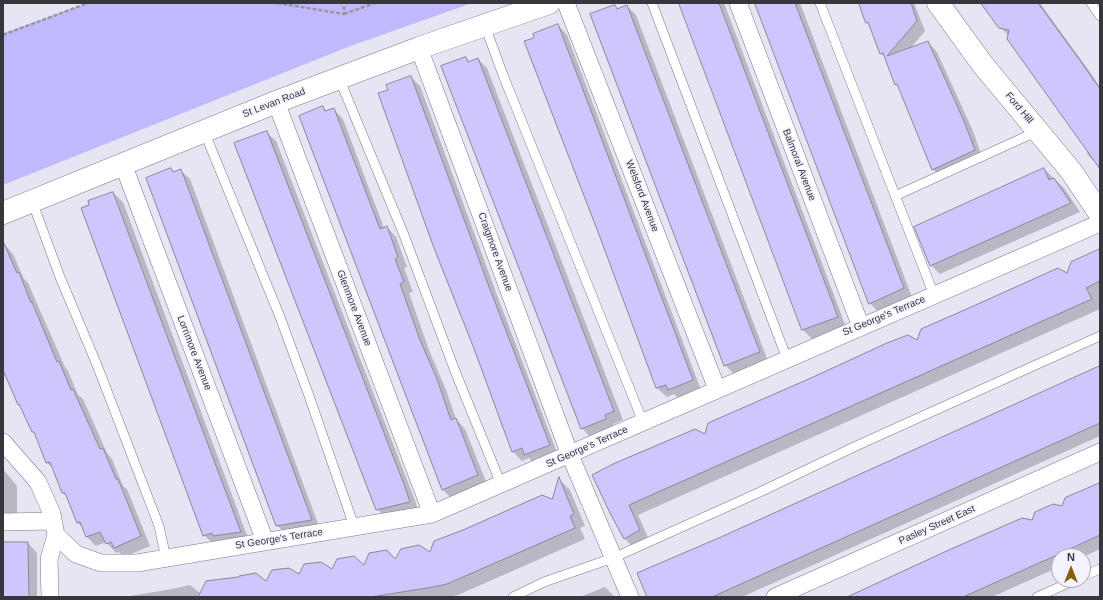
<!DOCTYPE html>
<style>
body{margin:0}
#map{position:relative;width:1103px;height:600px;overflow:hidden;background:#e6e5f4;font-family:Helvetica,sans-serif}
canvas{display:block}
.frame{position:absolute;inset:0;border:4px solid #37363c;pointer-events:none}
.north{position:absolute;left:1051px;top:548px;width:40px;height:40px;box-sizing:border-box;background:#f3f2ff;border:1px solid #a8a7b1;border-radius:50%;rotate:0deg;font-size:11px;font-weight:700;line-height:16px;text-align:center;color:#37363c}
.north::after{content:'';display:block;margin:auto;width:14px;height:18px;background:#885f00;clip-path:polygon(50% 0,100% 100%,50% 72%,0 100%)}
</style>
<div id="map">
<canvas width="1103" height="600"></canvas>
<div class="frame"></div>
<div class="north">N</div>
</div>
<script>
const g = document.querySelector('canvas').getContext('2d');
g.lineJoin = 'round';
function fillPath(path, color) { g.fillStyle = color; g.fill(path, 'evenodd'); }
function trace(path, color, width, dash) { g.strokeStyle = color; g.lineWidth = width; g.lineCap = dash ? 'butt' : 'round'; g.setLineDash(dash || []); g.stroke(path); }
function write(font, color, halo, rows, align = 'center') {
  g.font = font + ' Helvetica,sans-serif'; g.lineWidth = 3; g.setLineDash([]); g.textBaseline = 'middle'; g.strokeStyle = halo; g.fillStyle = color; for (const [text, x, y, turn = 0] of rows) {
    g.save(); g.translate(x, y); g.rotate((+turn || 0) * Math.PI / 180); g.textAlign = isNaN(turn) ? turn : align; if (halo) g.strokeText(text, 0, 0); g.fillText(text, 0, 0); g.restore();
  }
}
const green = new Path2D(`
 M88,3H472L348,47L3,185V33Z`);
const shadow = new Path2D(`
 M680,3H724L846,327L812,339L803,330Z
 M756,3H800L912,297L879,313L870,303Z
 M859,3H914L925,31L910,49L928,42L937,52L973,131L983,160L942,179L933,169L899,87L896,84L886,58L881,53L871,26L867,22Z
 M983,3H1040L1090,72L1100,87V170L1096,163L1087,154L1088,150L1009,36L1000,27Z
 M615,6L618,9L627,6L636,15L768,361L735,375L725,365Z
 M558,25L567,35L701,390L678,398L674,394L667,397L657,388L599,231L536,38Z
 M466,58L470,62L478,59L487,68L623,420L613,424L615,429L591,438L582,428Z
 M411,77L420,86L497,295L558,455L534,464L529,458L522,461L513,452L389,90Z
 M323,108L327,112L333,109L343,119L384,228L387,227L396,237L407,267L404,268L413,292L409,293L429,350L446,390L456,419L465,429L487,484L452,499L443,490L300,116Z
 M266,132L276,141L414,498L419,512L387,518L377,509Z
 M171,169L174,172L180,170L190,179L320,529L286,535L277,525Z
 M1044,169L1064,188L1080,212L940,274L931,265Z
 M113,193L123,202L249,541L213,544L204,535L91,205Z
 M4,244L13,254L24,279L28,283L65,367L68,371L78,395L83,399L107,453L112,459L123,486L127,489L150,546L124,557L119,552L116,553L106,542L96,546L87,537L83,528L78,523L68,497L63,493L54,469L47,463L36,435L33,432L21,406L19,404L8,379L5,376L3,371Z
 M1100,250V309L638,515L649,540L634,548L624,538L611,514L705,435L1067,274Z
 M1100,367V436L742,597H648Z
 M3,469L17,486V514H3Z
 M559,479L570,490L585,526L580,528L585,539L458,595L450,597H124L172,589L190,585L201,594L300,576L364,566L430,553L552,500Z
 M1100,484V549L1083,557L1059,556V567L992,597H849L1033,522L1063,508Z
 M3,543H28L37,553V597H3Z
 M605,587L615,597H580Z`);
const building = new Path2D(`
 M679,3H719L838,317L802,330Z
 M755,3H795L904,288L869,304Z
 M859,3H911L917,21L887,56L928,41L964,121L975,150L932,170L897,84L895,85L883,53L880,54L868,22L866,23Z
 M981,3H1038L1081,62L1100,89V169L1007,39L1009,30L999,28Z
 M615,5L617,9L627,5L760,352L724,366L590,14Z
 M558,24L693,380L668,390L666,385L656,388L598,232L524,41L534,38L533,34Z
 M466,57L468,62L478,58L614,411L605,415L606,419L581,429L441,66Z
 M411,76L488,284L550,445L524,455L522,448L512,452L473,346L434,248L378,93L388,90L386,85Z
 M323,106L325,111L334,108L380,229L387,226L398,257L395,259L404,282L400,284L420,340L437,379L451,420L456,418L478,475L442,490L299,116Z
 M267,131L405,487L410,502L376,510L234,143Z
 M171,168L173,172L181,169L312,520L276,526L146,178Z
 M1044,168L1049,180L1054,178L1071,203L930,266L914,227Z
 M113,192L167,336L241,532L213,536L212,533L203,536L134,350L81,208L89,205L88,201Z
 M3,241L17,273L19,272L31,303L32,302L57,362L59,361L71,390L73,389L100,449L103,448L116,479H118L141,536L114,548L111,542L106,544L100,532L86,537L80,522L77,523L65,493H62L50,462L46,463L34,432H32L19,404L18,405L3,370Z
 M1100,249V281L1086,288L1092,299L629,505L640,530L624,539L611,515L592,475L613,464L695,429L705,434L708,423L811,378L887,343L908,335L917,340L921,329L969,308L1058,268L1067,273L1071,262Z
 M1100,366V423L712,597H647L637,573L721,537Z
 M559,477L574,514L570,516L575,528L447,584L433,587L371,597H198L206,581L238,577L239,576L256,573L266,581L272,570L289,568L299,574L304,564L321,562L332,569L337,559L354,556L364,565L369,553L387,550L395,559L401,549L419,545L430,552L434,541L463,530L542,495L552,499Z
 M1100,483V535L1057,555L963,597H847L951,549L1022,518L1032,520L1035,512L1053,504L1062,506L1065,498Z
 M3,542H28L29,597H3Z`);
const path = new Path2D(`
 M277,3L344,14V3
 M344,14L375,3
 M3,35L88,3`);
const lane = new Path2D(`
 M652,3L787,359
 M820,3L934,295
 M1091,3L1100,16
 M485,26L503,75L643,422
 M339,78L404,235L455,371L501,484
 M204,131L280,317L308,393L354,526
 M895,196L1038,131
 M32,201L60,277L97,365L159,526L166,558
 M1083,576L1100,569
 M513,597L544,582L613,558L760,492L856,446L1100,336
 M1037,597L1075,580`);
const street = new Path2D(`
 M566,3L717,389
 M738,3L861,327
 M419,48L570,455L630,597
 M276,102L432,514
 M123,164L265,541
 M3,442L38,482L52,514L56,535L49,559L50,597
 M3,522L53,521
 M56,535L76,554L101,563H137L432,514L1100,223
 M775,597L1100,452`);
const secondary = new Path2D(`
 M938,3L983,65L1071,171L1100,214
 M3,213L276,102L419,48L549,3`);
const streetNames = [
 ["St Levan Road",274,103,-21],
 ["Ford Hill",1019,108,50],
 ["Balmoral Avenue",799,165,69],
 ["Welsford Avenue",642,196,69],
 ["Craigmore Avenue",495,252,70],
 ["Glenmore Avenue",354,308,69],
 ["St George's Terrace",884,316,-23],
 ["Lorrimore Avenue",194,353,69],
 ["St George's Terrace",587,447,-24],
 ["Pasley Street East",937,525,-24],
 ["St George's Terrace",279,539,-9]
];
fillPath(green, '#c1b9fe');
fillPath(shadow, '#0003');
fillPath(building, '#cdc7fe');
trace(building, '#888795', 1);
trace(lane, '#797885', 10);
trace(street, '#797885', 18);
trace(secondary, '#797885', 23);
trace(path, '#9897a2', 2.5, [4, 2]);
trace(lane, '#fff', 9);
trace(street, '#fff', 17);
trace(secondary, '#fff', 22);
write('10px', '#37363c', '#f3f2ff', streetNames);
</script>
